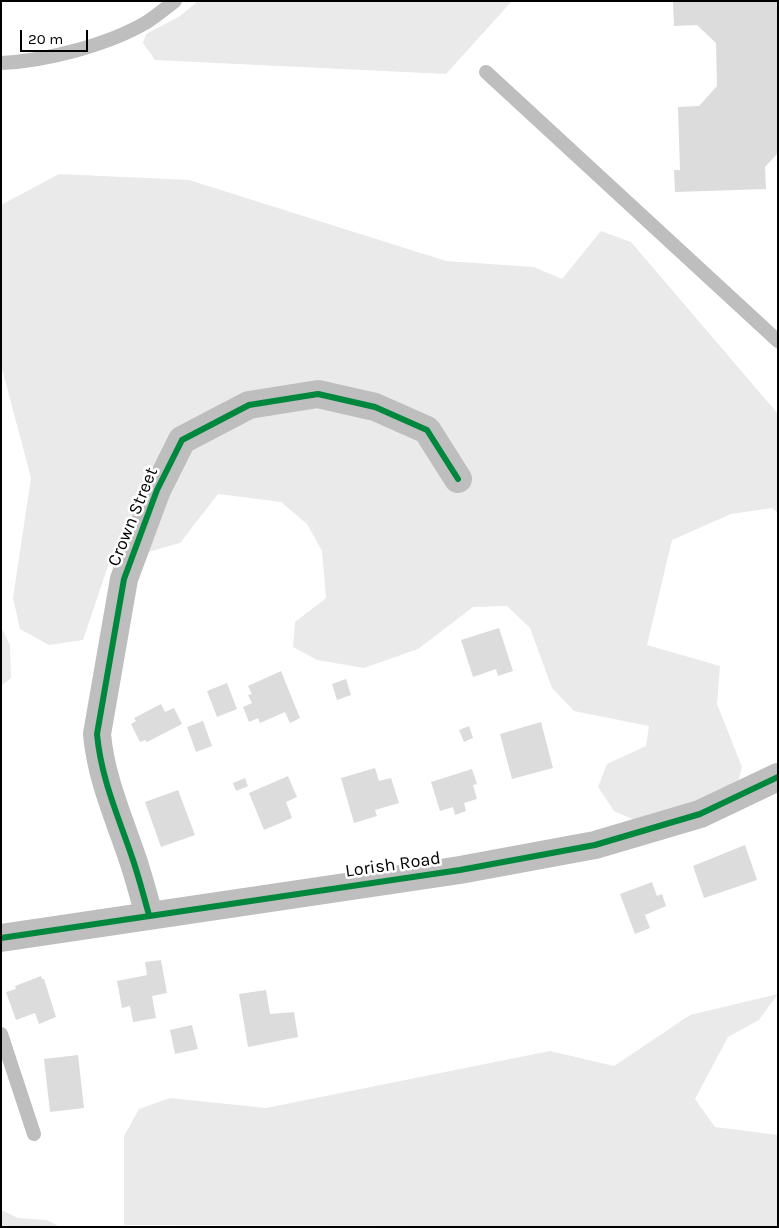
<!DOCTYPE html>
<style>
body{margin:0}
#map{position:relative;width:779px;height:1228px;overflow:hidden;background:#fff;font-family:Karla,sans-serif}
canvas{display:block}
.frame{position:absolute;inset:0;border:2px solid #000;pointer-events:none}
.scale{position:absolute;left:20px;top:30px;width:68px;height:22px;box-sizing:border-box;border:2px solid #000;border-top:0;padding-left:6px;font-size:15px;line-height:18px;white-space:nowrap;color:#000;-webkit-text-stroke:4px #fff;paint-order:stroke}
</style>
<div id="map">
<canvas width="779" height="1228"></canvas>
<div class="frame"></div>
<div class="scale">20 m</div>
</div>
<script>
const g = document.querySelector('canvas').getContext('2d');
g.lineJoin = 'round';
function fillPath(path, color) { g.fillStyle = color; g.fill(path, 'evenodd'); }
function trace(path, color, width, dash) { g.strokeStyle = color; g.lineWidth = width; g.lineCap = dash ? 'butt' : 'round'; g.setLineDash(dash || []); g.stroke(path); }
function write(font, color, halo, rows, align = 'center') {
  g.font = font + ' Karla,sans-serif'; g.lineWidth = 5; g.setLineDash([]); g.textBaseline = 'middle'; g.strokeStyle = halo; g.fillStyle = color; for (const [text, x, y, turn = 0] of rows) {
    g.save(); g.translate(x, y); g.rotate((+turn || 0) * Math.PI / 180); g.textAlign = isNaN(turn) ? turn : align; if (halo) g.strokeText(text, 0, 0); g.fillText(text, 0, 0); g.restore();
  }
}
const green = new Path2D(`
 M198,1H512L446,74L155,60L143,43L146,34L180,16Z
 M59,174L189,180L446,261L534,267L562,279L601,231L631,242L778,414V513L772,508L731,514L672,540L647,645L720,666L717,704L742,767L735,794L648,826L614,811L598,787L607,764L646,746L649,726L574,711L552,688L530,628L507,606L473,607L418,649L364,668L317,660L293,647L295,622L326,598L322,551L307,524L281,502L218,494L180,543L109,563L83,640L49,645L20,629L13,598L31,478L1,365V205Z
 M1,627L10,645L11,678L1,686Z
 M778,994L759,1020L728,1037L695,1099L715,1127L778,1135V1227L124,1225V1136L139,1109L170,1098L266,1108L550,1051L614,1066L690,1015Z
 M1,1210L18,1218L47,1220L60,1227H1Z`);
const building = new Path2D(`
 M673,1H778V153L765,167L766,189L675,192L674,170H680L678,107L699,106L717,86L716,43L697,25L674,26Z
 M499,628L513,671L498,676L496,669L473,677L461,640Z
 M281,671L300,718L290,723L285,712L260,723L258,718L249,722L243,707L252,703L248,695L252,694L248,686Z
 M346,679L351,695L337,700L332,684Z
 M227,683L237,709L217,717L207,691Z
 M161,704L165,712L174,708L182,724L147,742L145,740L140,742L131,724L136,721L134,718Z
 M203,721L212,746L196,752L187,727Z
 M541,722L553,768L512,779L500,734Z
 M469,726L473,738L464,742L459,730Z
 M375,768L379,781L391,778L399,803L375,810L377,816L354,823L341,778Z
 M472,769L477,784L473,785L477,799L464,803L466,811L455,815L453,807L440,811L431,782Z
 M288,776L297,797L286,802L292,818L264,830L249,793Z
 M245,778L248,786L236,791L233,783Z
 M178,790L195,835L161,847L145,802Z
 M745,845L757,880L704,898L693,866Z
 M652,882L657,896L662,894L666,906L645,915L650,928L635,934L620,894Z
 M161,960L167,993L152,996L156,1018L133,1022L130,1006L122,1008L117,981L147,975L145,962Z
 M41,976L42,979H44L56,1017L39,1024L35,1013L16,1020L6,992L16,989L15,986Z
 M266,990L270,1014L294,1012L298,1037L248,1047L239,994Z
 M192,1025L198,1049L175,1054L170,1030Z
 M78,1055L84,1108L50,1112L44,1059Z`);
const service = new Path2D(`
 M1,63C46,61 108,45 147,22C156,16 166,8 175,1
 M486,72L778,341
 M1,1034L34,1134`);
const minor = new Path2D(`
 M149,915C144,897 139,878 133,860C119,818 101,779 97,734L124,579L157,490L182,440L249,405L318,394L375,407L427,430L458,479`);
const tertiary = new Path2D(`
 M1,938L460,870L595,845L700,814L778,777`);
const cycleway = new Path2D(`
 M149,915C144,897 139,878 133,860C119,818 101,779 97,734L124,579L157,490L182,440L249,405L318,394L375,407L427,430L458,479
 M1,938L460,870L595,845L700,814L778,777`);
const streetNames = [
 ["Crown Street",133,517,-68],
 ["Lorish Road",393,865,-8]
];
fillPath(green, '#eaeaea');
fillPath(building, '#dcdcdc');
trace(service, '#bebebe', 14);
trace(minor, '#bebebe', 28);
trace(tertiary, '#bebebe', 28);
trace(cycleway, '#00873e', 6);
write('18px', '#000', '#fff', streetNames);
</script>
